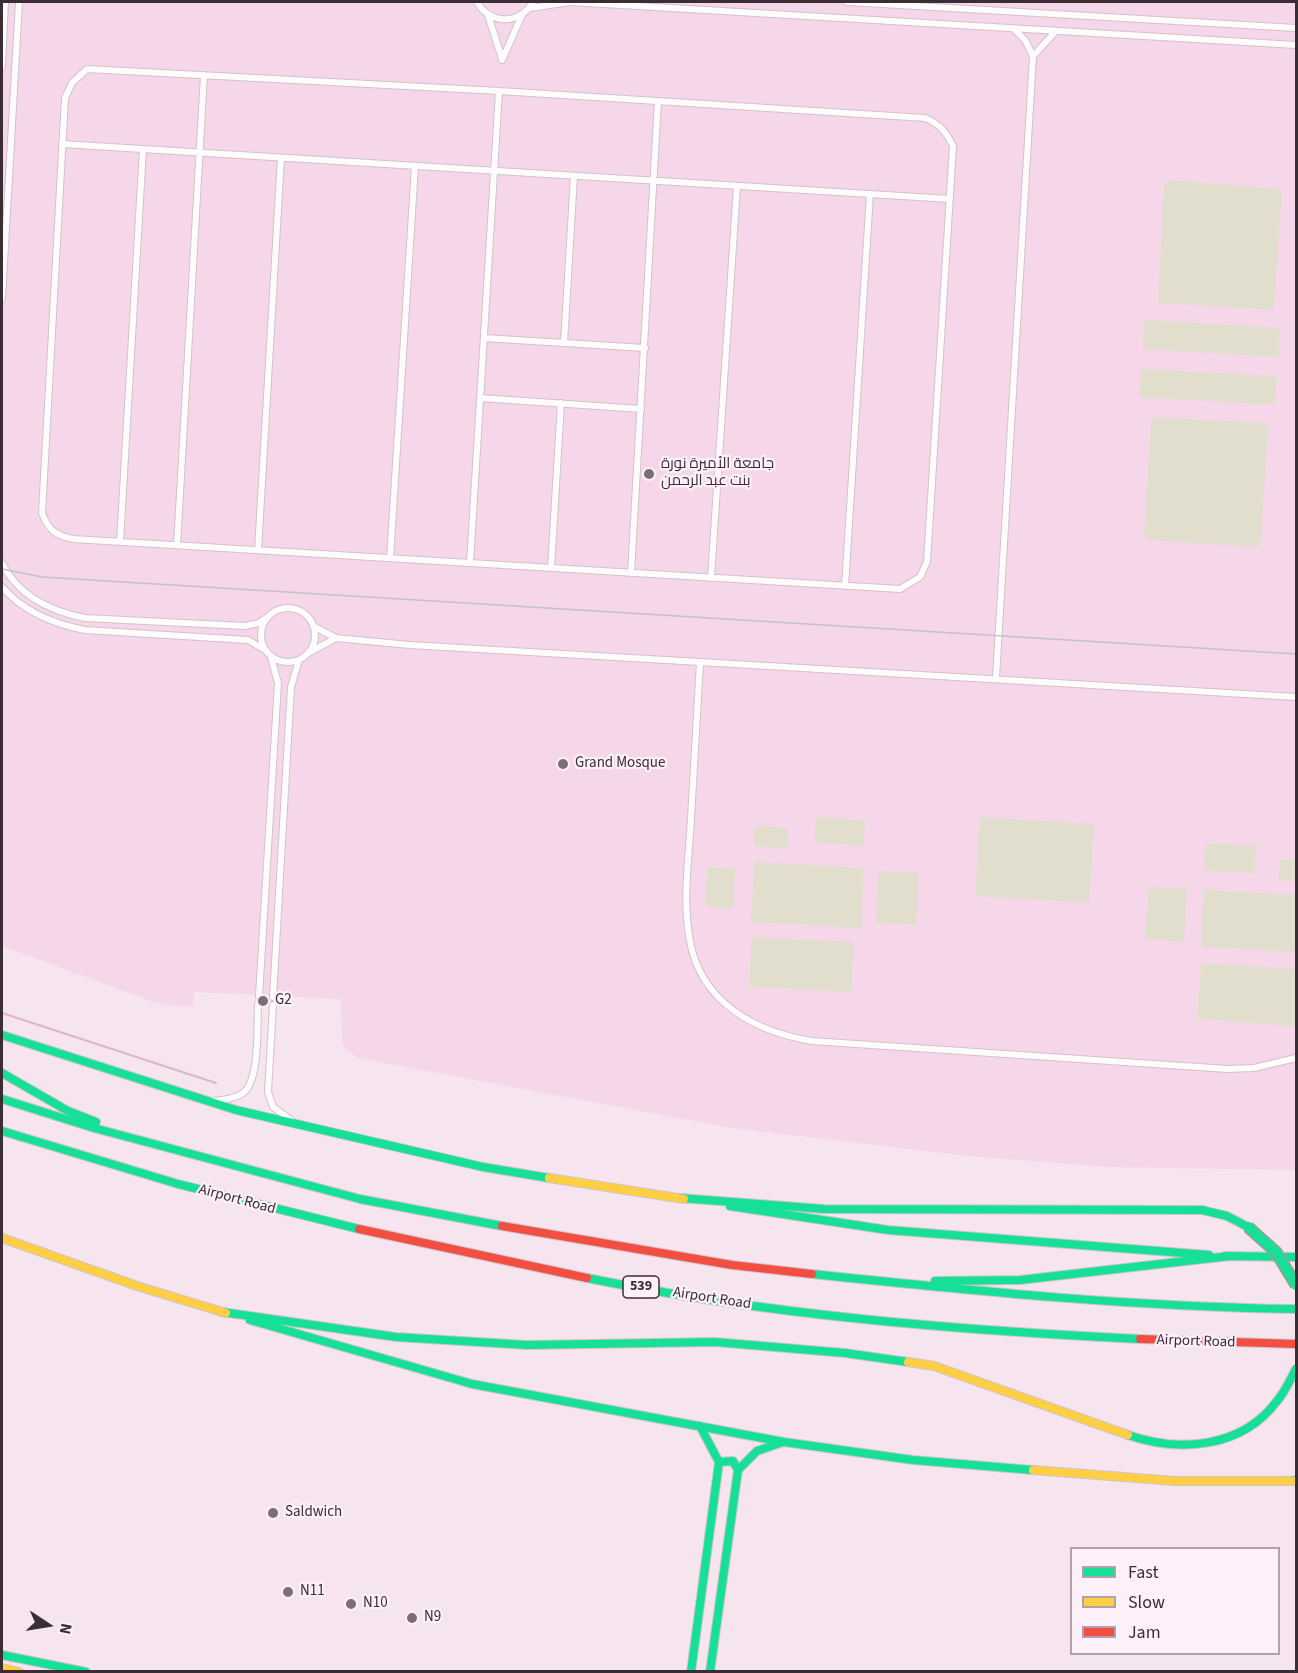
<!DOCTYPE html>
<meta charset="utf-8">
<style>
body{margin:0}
#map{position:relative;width:1298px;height:1673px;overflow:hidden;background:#f6e4ee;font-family:"Source Sans 3",sans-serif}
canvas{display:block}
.frame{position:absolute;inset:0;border:3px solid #3a2d35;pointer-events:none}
.legend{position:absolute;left:1070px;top:1547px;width:210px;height:108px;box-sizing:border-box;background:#fef0f8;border:2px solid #b0a2aa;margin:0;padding:8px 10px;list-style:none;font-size:18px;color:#3a2d35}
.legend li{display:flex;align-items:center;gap:12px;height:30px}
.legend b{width:30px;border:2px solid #b0a2aa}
.north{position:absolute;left:18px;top:1595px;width:60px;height:60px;-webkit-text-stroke:4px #fef0f8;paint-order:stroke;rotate:102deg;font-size:16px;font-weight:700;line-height:24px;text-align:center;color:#3a2d35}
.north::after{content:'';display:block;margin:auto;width:21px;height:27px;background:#3a2d35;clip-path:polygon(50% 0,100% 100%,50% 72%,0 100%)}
</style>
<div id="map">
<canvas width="1298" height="1673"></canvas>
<div class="frame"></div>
<ul class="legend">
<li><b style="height:8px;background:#16e098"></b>Fast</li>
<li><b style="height:8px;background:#ffcf43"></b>Slow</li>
<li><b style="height:8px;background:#f24e42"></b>Jam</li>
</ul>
<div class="north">N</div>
</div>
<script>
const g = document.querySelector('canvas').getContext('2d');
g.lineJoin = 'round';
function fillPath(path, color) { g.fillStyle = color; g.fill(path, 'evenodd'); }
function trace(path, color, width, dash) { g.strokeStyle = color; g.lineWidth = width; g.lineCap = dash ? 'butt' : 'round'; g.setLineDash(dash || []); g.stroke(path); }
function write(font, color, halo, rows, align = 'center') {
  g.font = font + ' "Source Sans 3",Cairo,sans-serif'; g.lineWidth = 4.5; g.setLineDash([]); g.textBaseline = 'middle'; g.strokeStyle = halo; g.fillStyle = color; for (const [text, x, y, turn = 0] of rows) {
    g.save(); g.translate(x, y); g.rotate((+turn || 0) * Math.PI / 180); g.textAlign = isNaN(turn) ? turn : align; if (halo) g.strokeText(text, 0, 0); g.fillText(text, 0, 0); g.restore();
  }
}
const built = new Path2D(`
 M2,2H1296V1170L1107,1167L969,1156L732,1128L358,1058L342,1045L341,999L194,992V1006H177L154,1002L2,946Z`);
const green = new Path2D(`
 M1168,180L1279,189L1282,193L1274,310L1158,303L1164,185Z
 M1145,320L1280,328L1279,357L1143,349Z
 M1141,369L1277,376L1275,405L1140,397Z
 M1155,417L1263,423L1268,428L1261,540L1256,547L1149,540L1144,534L1151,421Z
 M816,817L865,820L863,846L815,843Z
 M980,817L1094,824L1089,903L975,896Z
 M755,826L788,828L787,848L754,846Z
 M1205,843L1256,846L1255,873L1204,870Z
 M1280,859L1296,860V881L1278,879Z
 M754,862L864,868L861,928L751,922Z
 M708,867L735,868L733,908L705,906Z
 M878,871L919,873L916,925L876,923Z
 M1149,887L1187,889L1184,942L1145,939Z
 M1204,890L1296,895V952L1201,947Z
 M752,937L854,942L851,992L749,987Z
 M1201,963L1296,969V1026L1197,1019Z`);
const stream = new Path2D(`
 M2,1013L216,1083`);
const street = new Path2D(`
 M477,2C490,25 520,25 533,2
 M847,2L1296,28
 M530,8L570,2L1296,45
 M488,15L502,59
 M1014,29L1025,40L1033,56L1056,31
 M502,60L522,15
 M2,66L5,2
 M87,69L499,91L925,118C940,124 946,132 953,146L927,562L920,577L900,589L73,539C55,535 48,530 42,513L65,98L72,83Z
 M62,144L950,199
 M2,298L19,2
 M484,338L645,348
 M564,343L574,176
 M480,398L641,409
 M120,542L143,149
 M177,545L204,75
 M258,550L281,158
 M390,558L415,166
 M2,563C18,596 50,611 85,618L245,626L259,623L266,618
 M470,563L499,91
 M551,568L561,403
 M631,573L658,101
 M711,578L737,186
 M845,586L870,194
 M2,587C24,612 53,624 85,630L248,640L265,650
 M261 635a27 27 0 1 1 54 0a27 27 0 1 1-54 0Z
 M313,626L336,638L410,645L1296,697
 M310,652L336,638
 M700,663C697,714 694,766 691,818C689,857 682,901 690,941C701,1003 756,1032 812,1041L1228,1069L1254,1068L1296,1058
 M996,678L1033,56
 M259,996L278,683L271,657
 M273,997L291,687L299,660
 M273,1005L268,1092L273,1107L291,1120
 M211,1101C222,1100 234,1099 243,1093C260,1081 257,1025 258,1005`);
const fast = new Path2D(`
 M2,1035L236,1110L483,1167L549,1178
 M2,1073L68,1111L96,1122
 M2,1099L94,1128L360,1199L502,1226
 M2,1131L178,1184L359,1229
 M680,1198L824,1209L1202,1210L1227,1216L1248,1227
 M730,1206L888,1230L1209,1255
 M1225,1256L1296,1257
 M812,1274C974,1291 1134,1307 1296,1309
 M587,1278C769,1315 954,1330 1140,1339
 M935,1281L1020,1280L1230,1256
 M222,1312L396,1337L527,1345L715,1342L845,1353L908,1362
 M250,1320L472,1384L784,1442L913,1460L1033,1470
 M1128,1435C1180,1453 1242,1448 1277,1401C1285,1392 1290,1380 1296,1369
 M719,1462L733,1461L738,1470
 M1292,1481L1296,1480
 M2,1655L86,1672
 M691,1672L719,1462L700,1426
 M710,1672L738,1470L757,1451L783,1442`);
const slow = new Path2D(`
 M549,1178L684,1199
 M2,1238L137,1286L226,1313
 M908,1362L934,1366L1128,1435
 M1033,1470L1175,1481H1296
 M2,1668L19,1672`);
const jam = new Path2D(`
 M502,1226L732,1265L812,1274
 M359,1229L587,1278
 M1140,1339L1296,1344`);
const tram = new Path2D(`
 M2,569L42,577L1296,654`);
const fastBridge = new Path2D(`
 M1248,1227L1276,1252L1296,1285`);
const markers = [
 [649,474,6,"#7c6d76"],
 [563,764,6,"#7c6d76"],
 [263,1001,6,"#7c6d76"],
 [273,1513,6,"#7c6d76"],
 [288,1592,6,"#7c6d76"],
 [351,1604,6,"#7c6d76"],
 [412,1618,6,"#7c6d76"]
];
const shields = [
 [641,1287,36]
];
const shieldNames = [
 ["539",641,1287]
];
const poiNames = [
 ["جامعة الأميرة نورة",661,465],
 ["بنت عبد الرحمن",661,482],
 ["Grand Mosque",575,764],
 ["G2",275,1001],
 ["Saldwich",285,1513],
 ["N11",300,1592],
 ["N10",363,1604],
 ["N9",424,1618]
];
const streetNames = [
 ["Airport Road",237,1200,15],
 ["Airport Road",712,1299,9],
 ["Airport Road",1196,1342,2]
];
fillPath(built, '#f5d7e9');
fillPath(green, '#e2dece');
trace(stream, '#ddb5cc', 2);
trace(street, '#d1c3cb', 8);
trace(fast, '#d1c3cb', 10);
trace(slow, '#d1c3cb', 10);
trace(jam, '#d1c3cb', 10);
trace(street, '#fefbfc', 6);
trace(fast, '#16e098', 8);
trace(slow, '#ffcf43', 8);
trace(jam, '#f24e42', 8);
trace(tram, '#c6c1c4', 1.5);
trace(fastBridge, '#a19a94', 13, []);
trace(fastBridge, '#16e098', 10);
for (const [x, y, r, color] of markers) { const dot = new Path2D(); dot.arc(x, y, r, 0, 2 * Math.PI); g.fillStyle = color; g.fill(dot); trace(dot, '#fef0f8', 2); }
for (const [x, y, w] of shields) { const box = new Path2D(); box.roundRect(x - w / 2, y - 11, w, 22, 4.5); g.fillStyle = '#fef0f8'; g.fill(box); trace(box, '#3a2d35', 1.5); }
write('bold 14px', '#3a2d35', null, shieldNames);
write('15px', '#3a2d35', '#fef0f8', poiNames, 'left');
write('15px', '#3a2d35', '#fef0f8', streetNames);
</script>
